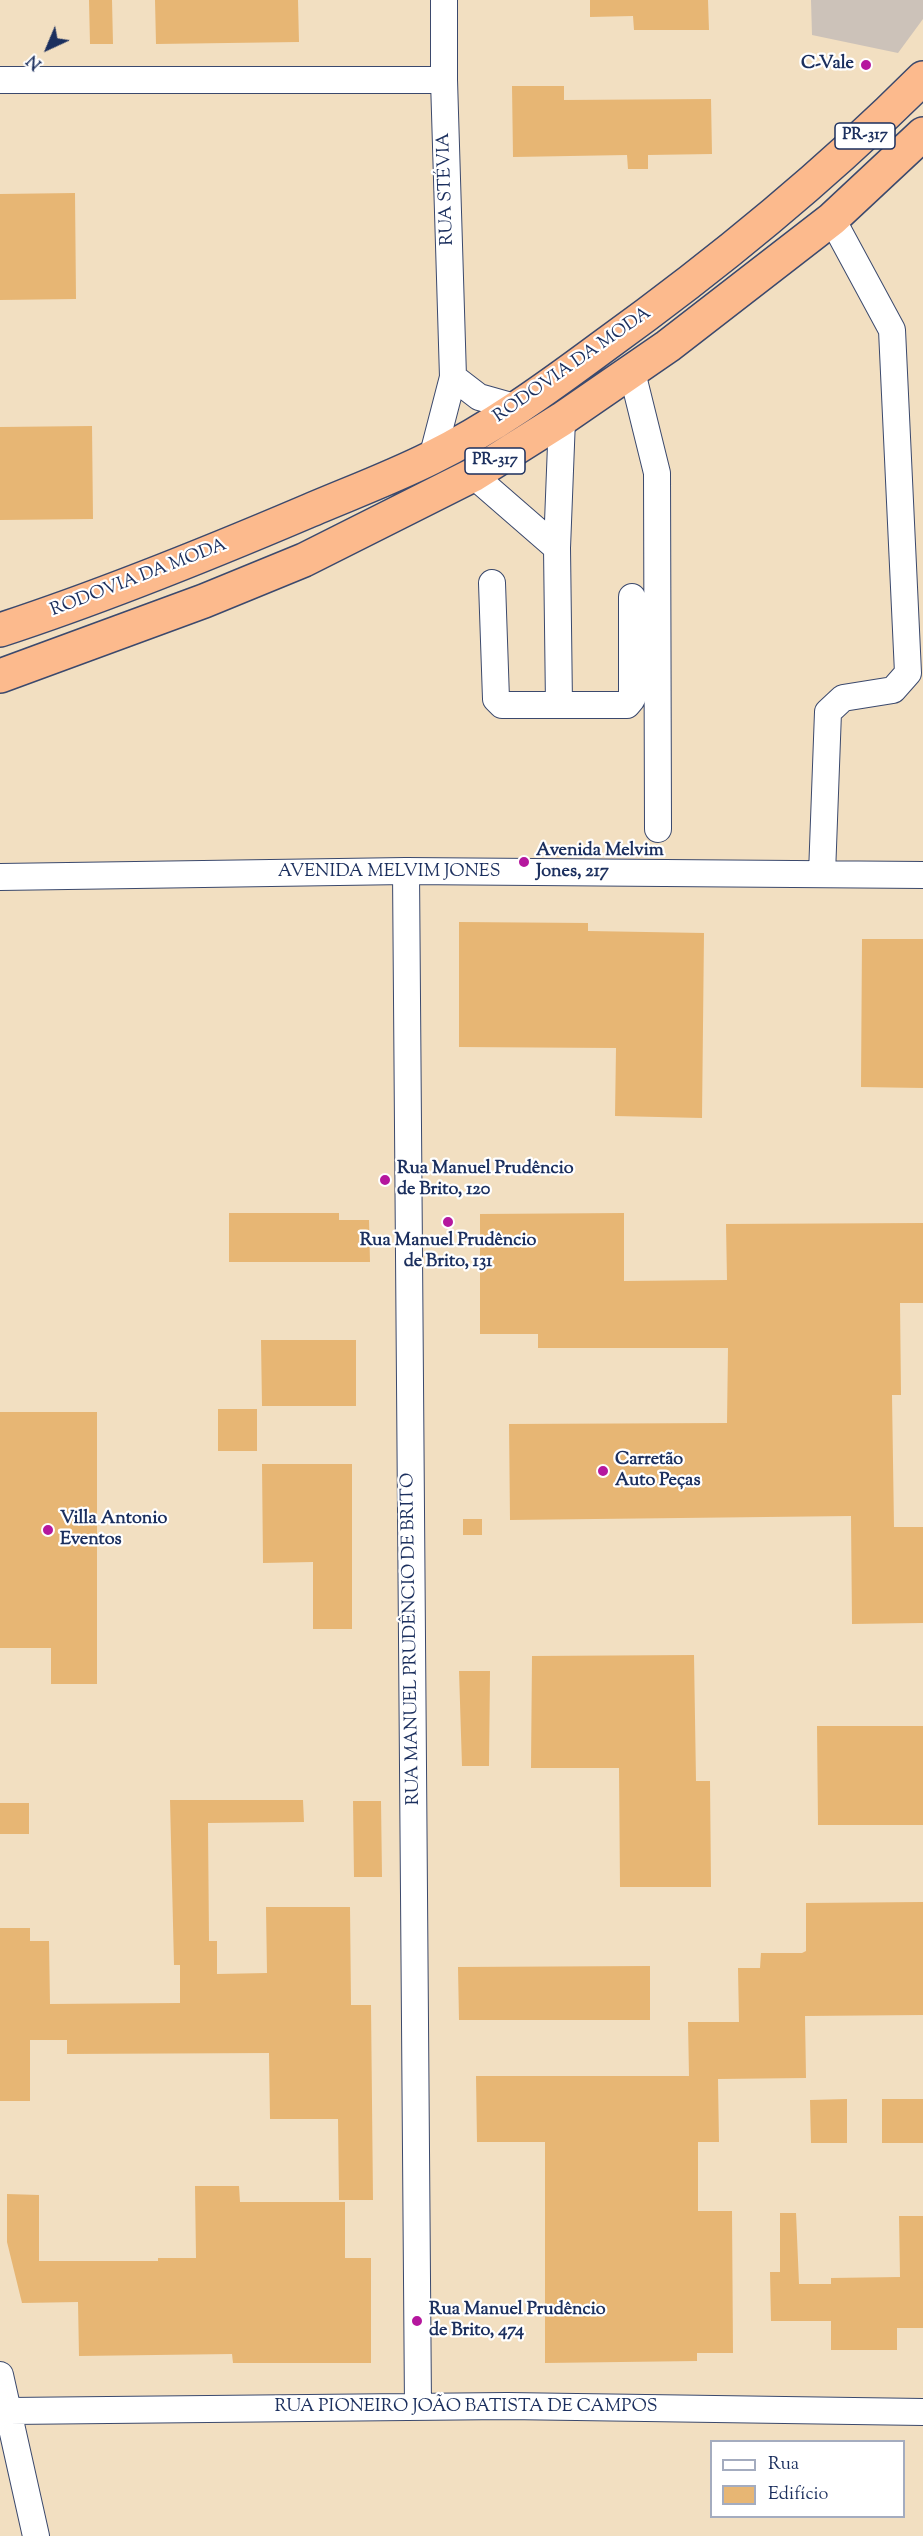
<!DOCTYPE html>
<meta charset="utf-8">
<style>
body{margin:0}
#map{position:relative;width:923px;height:2536px;overflow:hidden;background:#f2dfc1;font-family:"Sorts Mill Goudy",serif}
canvas{display:block}
.legend{position:absolute;left:710px;top:2440px;width:195px;height:78px;box-sizing:border-box;background:#fff;border:2px solid #a4acbf;margin:0;padding:8px 10px;list-style:none;font-size:18px;color:#1b2f5e}
.legend li{display:flex;align-items:center;gap:12px;height:30px}
.legend b{width:30px;border:2px solid #a4acbf}
.north{position:absolute;left:18px;top:18px;width:60px;height:60px;-webkit-text-stroke:4px #fff;paint-order:stroke;rotate:224deg;font-size:16px;font-weight:700;line-height:24px;text-align:center;color:#1b2f5e}
.north::after{content:'';display:block;margin:auto;width:21px;height:27px;background:#1b2f5e;clip-path:polygon(50% 0,100% 100%,50% 72%,0 100%)}
</style>
<div id="map">
<canvas width="923" height="2536"></canvas>
<ul class="legend">
<li><b style="height:8px;background:#fff"></b>Rua</li>
<li><b style="height:16px;background:#e7b674"></b>Edifício</li>
</ul>
<div class="north">N</div>
</div>
<script>
const g = document.querySelector('canvas').getContext('2d');
g.lineJoin = 'round';
function fillPath(path, color) { g.fillStyle = color; g.fill(path, 'evenodd'); }
function trace(path, color, width, dash) { g.strokeStyle = color; g.lineWidth = width; g.lineCap = dash ? 'butt' : 'round'; g.setLineDash(dash || []); g.stroke(path); }
function write(font, color, halo, rows, align = 'center') {
  g.font = font + ' "Sorts Mill Goudy",serif'; g.lineWidth = 4.5; g.setLineDash([]); g.textBaseline = 'middle'; g.strokeStyle = halo; g.fillStyle = color; for (const [text, x, y, turn = 0] of rows) {
    g.save(); g.translate(x, y); g.rotate((+turn || 0) * Math.PI / 180); g.textAlign = isNaN(turn) ? turn : align; if (halo) g.strokeText(text, 0, 0); g.fillText(text, 0, 0); g.restore();
  }
}
const industrial = new Path2D(`
 M811,0H923V19L898,53L812,35Z`);
const building = new Path2D(`
 M89,0H112L113,44H90Z
 M155,0H298L299,42L156,44Z
 M590,0H708L709,30H634L633,16L590,17Z
 M512,86H564V100L711,99L712,154L648,155V169H628L627,155L513,157Z
 M75,193L76,299L0,300V194Z
 M92,426L93,519L0,520V427Z
 M459,922L588,923V931L704,933L702,1118L615,1116L616,1048L459,1047Z
 M862,939H923V1088L861,1087Z
 M229,1213H339V1220H369L370,1262H229Z
 M624,1213V1281L727,1280L726,1224L923,1223V1303H900L901,1395H892L894,1527H923V1623L852,1624L851,1516L510,1520L509,1424L727,1423L728,1348H538V1334H480V1214Z
 M261,1340H356V1406H262Z
 M218,1409H257V1451H218Z
 M0,1412H97V1684H51V1648H0Z
 M262,1464H352V1629H313V1562L263,1563Z
 M463,1519H482V1535H463Z
 M694,1655L696,1781H710L711,1887H620L619,1768H531L532,1656Z
 M459,1671H490L489,1766H462Z
 M817,1726H923V1825H818Z
 M170,1800H303L304,1822L208,1823L209,1941H217V1974L267,1973L266,1907H350L351,2005H371L373,2200H339L338,2119H270L269,2053L67,2054V2040H30V2101H0V1928H30V1941H49L50,2004L180,2003V1965H174Z
 M353,1801H381L382,1877H354Z
 M0,1803H29V1834H0Z
 M923,1902V2015L805,2016L806,2078L718,2079L719,2142H698V2211H732L733,2353H697V2361L545,2363V2142H477L476,2076H689L688,2022H739L738,1968H760L761,1953H802L806,1951V1903Z
 M650,1966V2020H459L458,1967Z
 M847,2099V2143H811L810,2100Z
 M882,2099H923V2143H882Z
 M195,2186H239L240,2202H345V2258H371V2363H233L232,2354L79,2356L78,2302L22,2303L7,2242V2194L39,2195V2261H158V2258H196Z
 M780,2213H796L799,2284H831V2278L900,2277L899,2216H923V2328H897V2350H831V2321H771L770,2272H780Z`);
const minor = new Path2D(`
 M0,80H444
 M632,372L657,473L658,829
 M453,377L479,397L518,408
 M432,458L453,377L444,80V0
 M473,475L557,548
 M492,583L496,699L502,705H627L632,699V597
 M559,705L557,548L562,419
 M406,871L418,2407
 M822,874L828,712L843,698L893,690L908,673L892,330L832,219
 M0,877L406,871L923,875
 M0,2375L36,2536
 M9,2411L507,2406L923,2412`);
const highway = new Path2D(`
 M0,630C104,596 205,555 306,512C348,494 391,478 431,458C492,428 547,388 601,348C715,266 824,177 923,78
 M0,676L204,601L304,560L473,475L562,419L668,346L832,219L923,134`);
const markers = [
 [866,65,6,"#b5179e"],
 [524,862,6,"#b5179e"],
 [385,1180,6,"#b5179e"],
 [448,1222,6,"#b5179e"],
 [603,1471,6,"#b5179e"],
 [48,1530,6,"#b5179e"],
 [417,2321,6,"#b5179e"]
];
const shields = [
 [865,136,60],
 [495,461,60]
];
const shieldNames = [
 ["PR-317",865,136],
 ["PR-317",495,461]
];
const poiNames = [
 ["C-Vale",854,65,"right"],
 ["Avenida Melvim",536,852],
 ["Jones, 217",536,873],
 ["Rua Manuel Prudêncio",397,1170],
 ["de Brito, 120",397,1191],
 ["Rua Manuel Prudêncio",448,1242,"center"],
 ["de Brito, 131",448,1263,"center"],
 ["Carretão",615,1461],
 ["Auto Peças",615,1482],
 ["Villa Antonio",60,1520],
 ["Eventos",60,1541],
 ["Rua Manuel Prudêncio",429,2311],
 ["de Brito, 474",429,2332]
];
const streetNames = [
 ["RUA STÉVIA",447,189,-92],
 ["RODOVIA DA MODA",573,366,-35],
 ["RODOVIA DA MODA",139,579,-21],
 ["AVENIDA MELVIM JONES",389,873],
 ["RUA MANUEL PRUDÊNCIO DE BRITO",412,1639,-91],
 ["RUA PIONEIRO JOÃO BATISTA DE CAMPOS",466,2408]
];
fillPath(industrial, '#ccc2b9');
fillPath(building, '#e7b674');
trace(minor, '#3b496d', 28);
trace(highway, '#3b496d', 36);
trace(minor, '#fff', 26);
trace(highway, '#fcba8d', 33);
for (const [x, y, r, color] of markers) { const dot = new Path2D(); dot.arc(x, y, r, 0, 2 * Math.PI); g.fillStyle = color; g.fill(dot); trace(dot, '#fff', 2); }
for (const [x, y, w] of shields) { const box = new Path2D(); box.roundRect(x - w / 2, y - 13, w, 26, 4.5); g.fillStyle = '#fff'; g.fill(box); trace(box, '#1b2f5e', 1.5); }
write('bold 16px', '#1b2f5e', null, shieldNames);
write('bold 18px', '#1b2f5e', '#fff', poiNames, 'left');
write('18px', '#1b2f5e', '#fff', streetNames);
</script>
